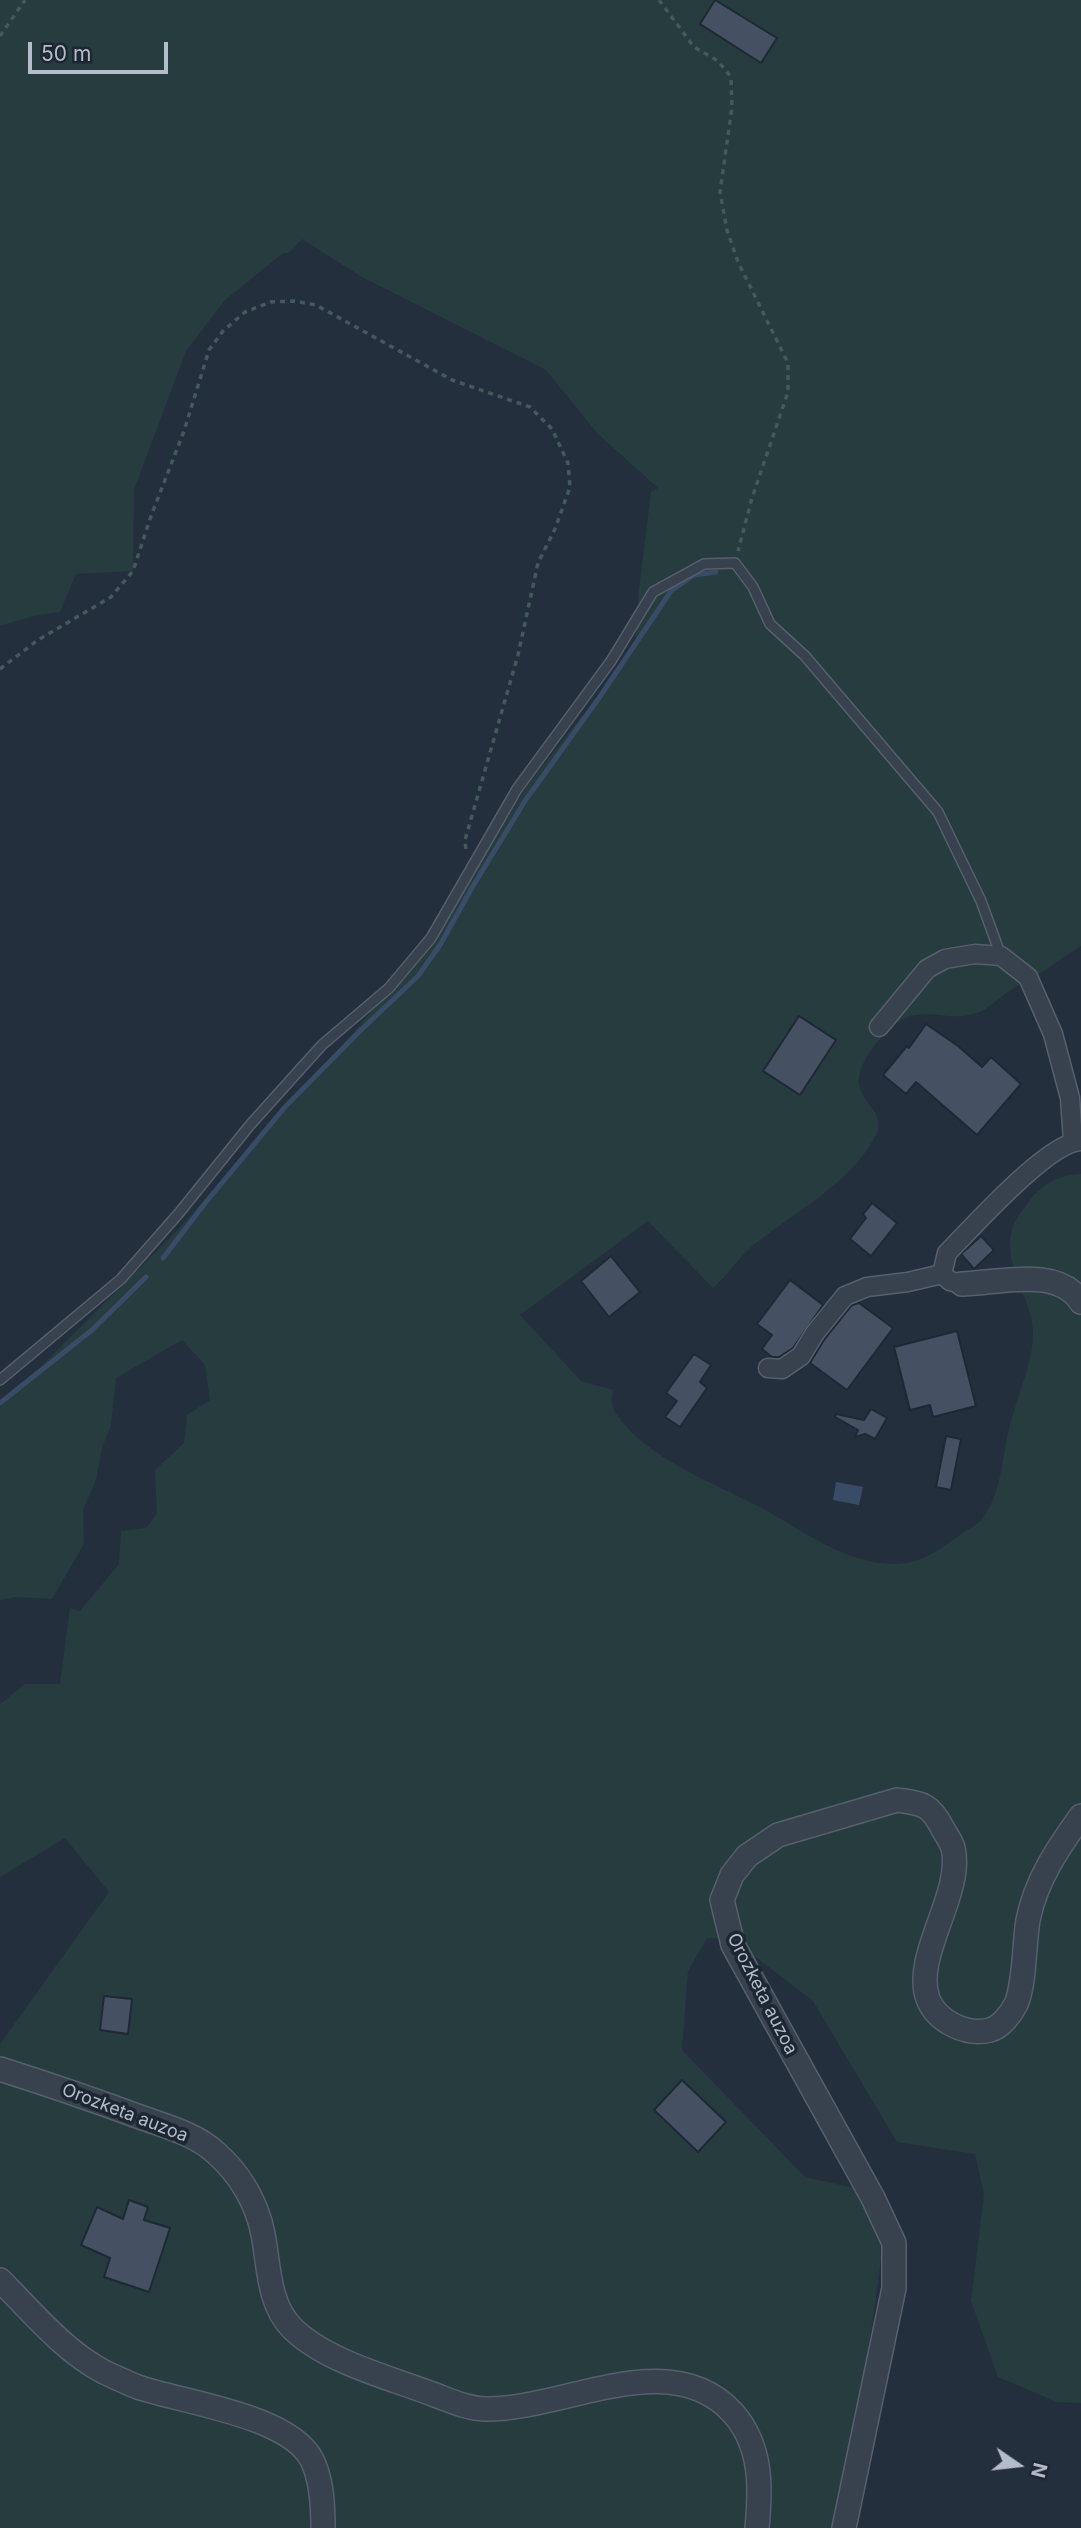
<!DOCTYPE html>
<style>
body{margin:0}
#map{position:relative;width:1081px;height:2528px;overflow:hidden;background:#242f3e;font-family:Inter,sans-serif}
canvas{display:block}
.north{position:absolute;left:983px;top:2430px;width:70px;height:70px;-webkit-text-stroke:5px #1d2633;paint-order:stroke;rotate:104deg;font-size:19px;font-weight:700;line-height:28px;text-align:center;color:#b4bcc9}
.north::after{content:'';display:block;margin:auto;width:24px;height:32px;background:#b4bcc9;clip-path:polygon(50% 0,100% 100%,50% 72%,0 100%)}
.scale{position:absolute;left:28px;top:42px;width:140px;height:32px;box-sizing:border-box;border:4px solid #b4bcc9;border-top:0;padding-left:9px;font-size:21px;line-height:24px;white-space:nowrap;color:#b4bcc9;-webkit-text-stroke:5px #1d2633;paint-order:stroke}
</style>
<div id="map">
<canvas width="1081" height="2528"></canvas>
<div class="north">N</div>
<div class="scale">50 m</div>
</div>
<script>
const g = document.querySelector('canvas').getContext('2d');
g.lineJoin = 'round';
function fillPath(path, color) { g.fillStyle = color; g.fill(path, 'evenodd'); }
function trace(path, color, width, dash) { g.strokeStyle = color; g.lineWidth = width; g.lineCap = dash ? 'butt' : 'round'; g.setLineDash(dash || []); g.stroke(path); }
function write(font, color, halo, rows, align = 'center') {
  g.font = font + ' Inter,sans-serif'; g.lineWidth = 7; g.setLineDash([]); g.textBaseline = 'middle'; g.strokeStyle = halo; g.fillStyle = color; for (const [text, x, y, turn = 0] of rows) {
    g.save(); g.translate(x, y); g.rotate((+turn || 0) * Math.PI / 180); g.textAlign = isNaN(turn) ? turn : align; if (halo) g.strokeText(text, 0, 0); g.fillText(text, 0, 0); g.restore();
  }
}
const green = new Path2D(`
 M0,0H1081V946C1066,955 1052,966 1037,975C1028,981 1018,985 1009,991C998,998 987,1011 974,1014C943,1023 918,1001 888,1030C876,1042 856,1067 859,1085C863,1105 888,1114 875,1137C847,1188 791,1213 749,1249C736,1261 727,1276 713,1288L648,1221L520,1315L581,1381L613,1390C611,1400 611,1407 617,1415C647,1458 713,1483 758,1506C801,1529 843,1563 893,1564C921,1565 942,1548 964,1532C969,1529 977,1525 981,1520C1002,1495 1002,1455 1010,1425C1017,1397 1034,1360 1033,1332C1032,1298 1002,1265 1012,1230C1014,1220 1022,1211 1028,1203C1041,1184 1058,1175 1081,1174V2403L1057,2402L998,2377L971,2301L984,2194L975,2154L897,2142L813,2001L732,1939L707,1938L688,1971L682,2050L805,2177L864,2190L884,2238L844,2528H0V2044L109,1892L65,1838L0,1877V1704L25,1684H60L70,1608L80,1611L119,1564L121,1531L146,1528L157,1514L155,1470L184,1443L187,1415L210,1400L205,1365L182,1340L116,1378L111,1425L102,1448L96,1480L83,1510L84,1544L52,1599L15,1597L0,1600V1407L172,1236L360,1025L449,913L527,786L635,648L639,589L651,492L658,488L598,434L546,370L362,277L302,239L289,253H283L224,301L186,351L134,490L133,571L76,574L60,612L33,616L0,626Z`);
const water = new Path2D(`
 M836,1482L863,1487L859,1505L833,1500Z`);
const stream = new Path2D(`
 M163,1258L206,1202L285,1107L360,1031L418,976L440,945L473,886L525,801L599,698L671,591L694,575L716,572
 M0,1403L92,1330L146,1277`);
const building = new Path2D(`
 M715,0L777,38L761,63L700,24Z
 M799,1016L836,1040L800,1095L763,1071Z
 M926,1024L958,1046L982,1067L991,1057L1021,1084L977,1135L916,1082L906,1094L883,1075L907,1046L909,1048Z
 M872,1203L897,1223L871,1256L850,1239L866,1218L863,1214Z
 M981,1236L994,1250L974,1269L961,1254Z
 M611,1256L640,1292L609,1317L581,1281Z
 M790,1280L823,1305L793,1348L779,1357H772L762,1349L772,1335L757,1324Z
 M859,1303L893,1328L847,1390L810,1363L824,1340L852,1305Z
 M957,1331L976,1406L933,1417L930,1405L910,1410L894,1347Z
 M694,1354L711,1365L700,1382L707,1388L680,1427L665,1417L677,1401L666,1393Z
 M871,1409L887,1418L875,1439L865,1434L855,1437L858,1430L835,1417L836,1414L864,1420Z
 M946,1436L961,1439L951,1490L936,1487Z
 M104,1996L132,1999L128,2034L100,2030Z
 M682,2080L726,2122L698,2152L654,2110Z
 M129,2200L148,2207L144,2220L170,2228L149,2292L104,2277L110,2258L81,2245L97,2207L123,2219Z`);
const path = new Path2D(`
 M659,0L694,47L718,61L731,77L732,107L720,192L727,230L738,262L788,363V392L752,498L738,551
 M0,36L25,0
 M0,669L38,640L111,597L133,571L151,516L184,431L209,350L223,331L245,312L271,302L294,301L316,305L452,380L530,407L552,429L568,463L570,487L555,529L538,563L518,655L465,840L466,850`);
const service = new Path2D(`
 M0,1380L121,1279L179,1213L250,1125L322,1045L389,988L431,938L517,789L611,661L653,592L704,564L735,563L753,587L770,624L805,656L938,812L981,901L1001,956`);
const minor = new Path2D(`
 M879,1027L927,969L945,959L975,954L1001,956L1028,977L1053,1034L1070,1098L1073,1141
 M962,1284L950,1281L942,1274L947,1253C973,1227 1048,1142 1081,1141
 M768,1368L782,1369L801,1356L815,1333L845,1296L867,1287L908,1282L942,1274`);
const tertiary = new Path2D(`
 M962,1284C999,1283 1058,1266 1081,1302
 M0,2069C47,2084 94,2100 140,2117C165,2126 196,2134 216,2153C240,2174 257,2203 263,2234C269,2265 268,2304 292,2328C326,2362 391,2378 435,2395C451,2401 469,2409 486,2409C564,2410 670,2344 733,2413C762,2446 761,2487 757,2528
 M0,2280C32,2312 64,2351 104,2372C115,2377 127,2383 138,2387C184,2403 289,2415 312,2460C322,2480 323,2506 323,2528
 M844,2528L894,2288V2243L873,2198L733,1945L722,1900L732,1875L747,1856L778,1835L897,1800C924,1804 930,1804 943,1829C946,1835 951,1841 953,1848C964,1893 912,1956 928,1999C937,2022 967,2036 990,2030C1001,2027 1011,2014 1016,2004C1025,1984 1024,1943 1028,1920C1036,1880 1058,1848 1081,1816`);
const streetNames = [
 ["Orozketa auzoa",762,1994,63],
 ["Orozketa auzoa",125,2113,21]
];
fillPath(green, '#263c3f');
fillPath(water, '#394c67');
trace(stream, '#394c67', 5);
fillPath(building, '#455162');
trace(building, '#1f2835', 2);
trace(service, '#565f6c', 12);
trace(minor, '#565f6c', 21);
trace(tertiary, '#565f6c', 26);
trace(path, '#44595c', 3.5, [5, 5]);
trace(service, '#38414e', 9);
trace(minor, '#38414e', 18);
trace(tertiary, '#38414e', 23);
write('18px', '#b4bcc9', '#1d2633', streetNames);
</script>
